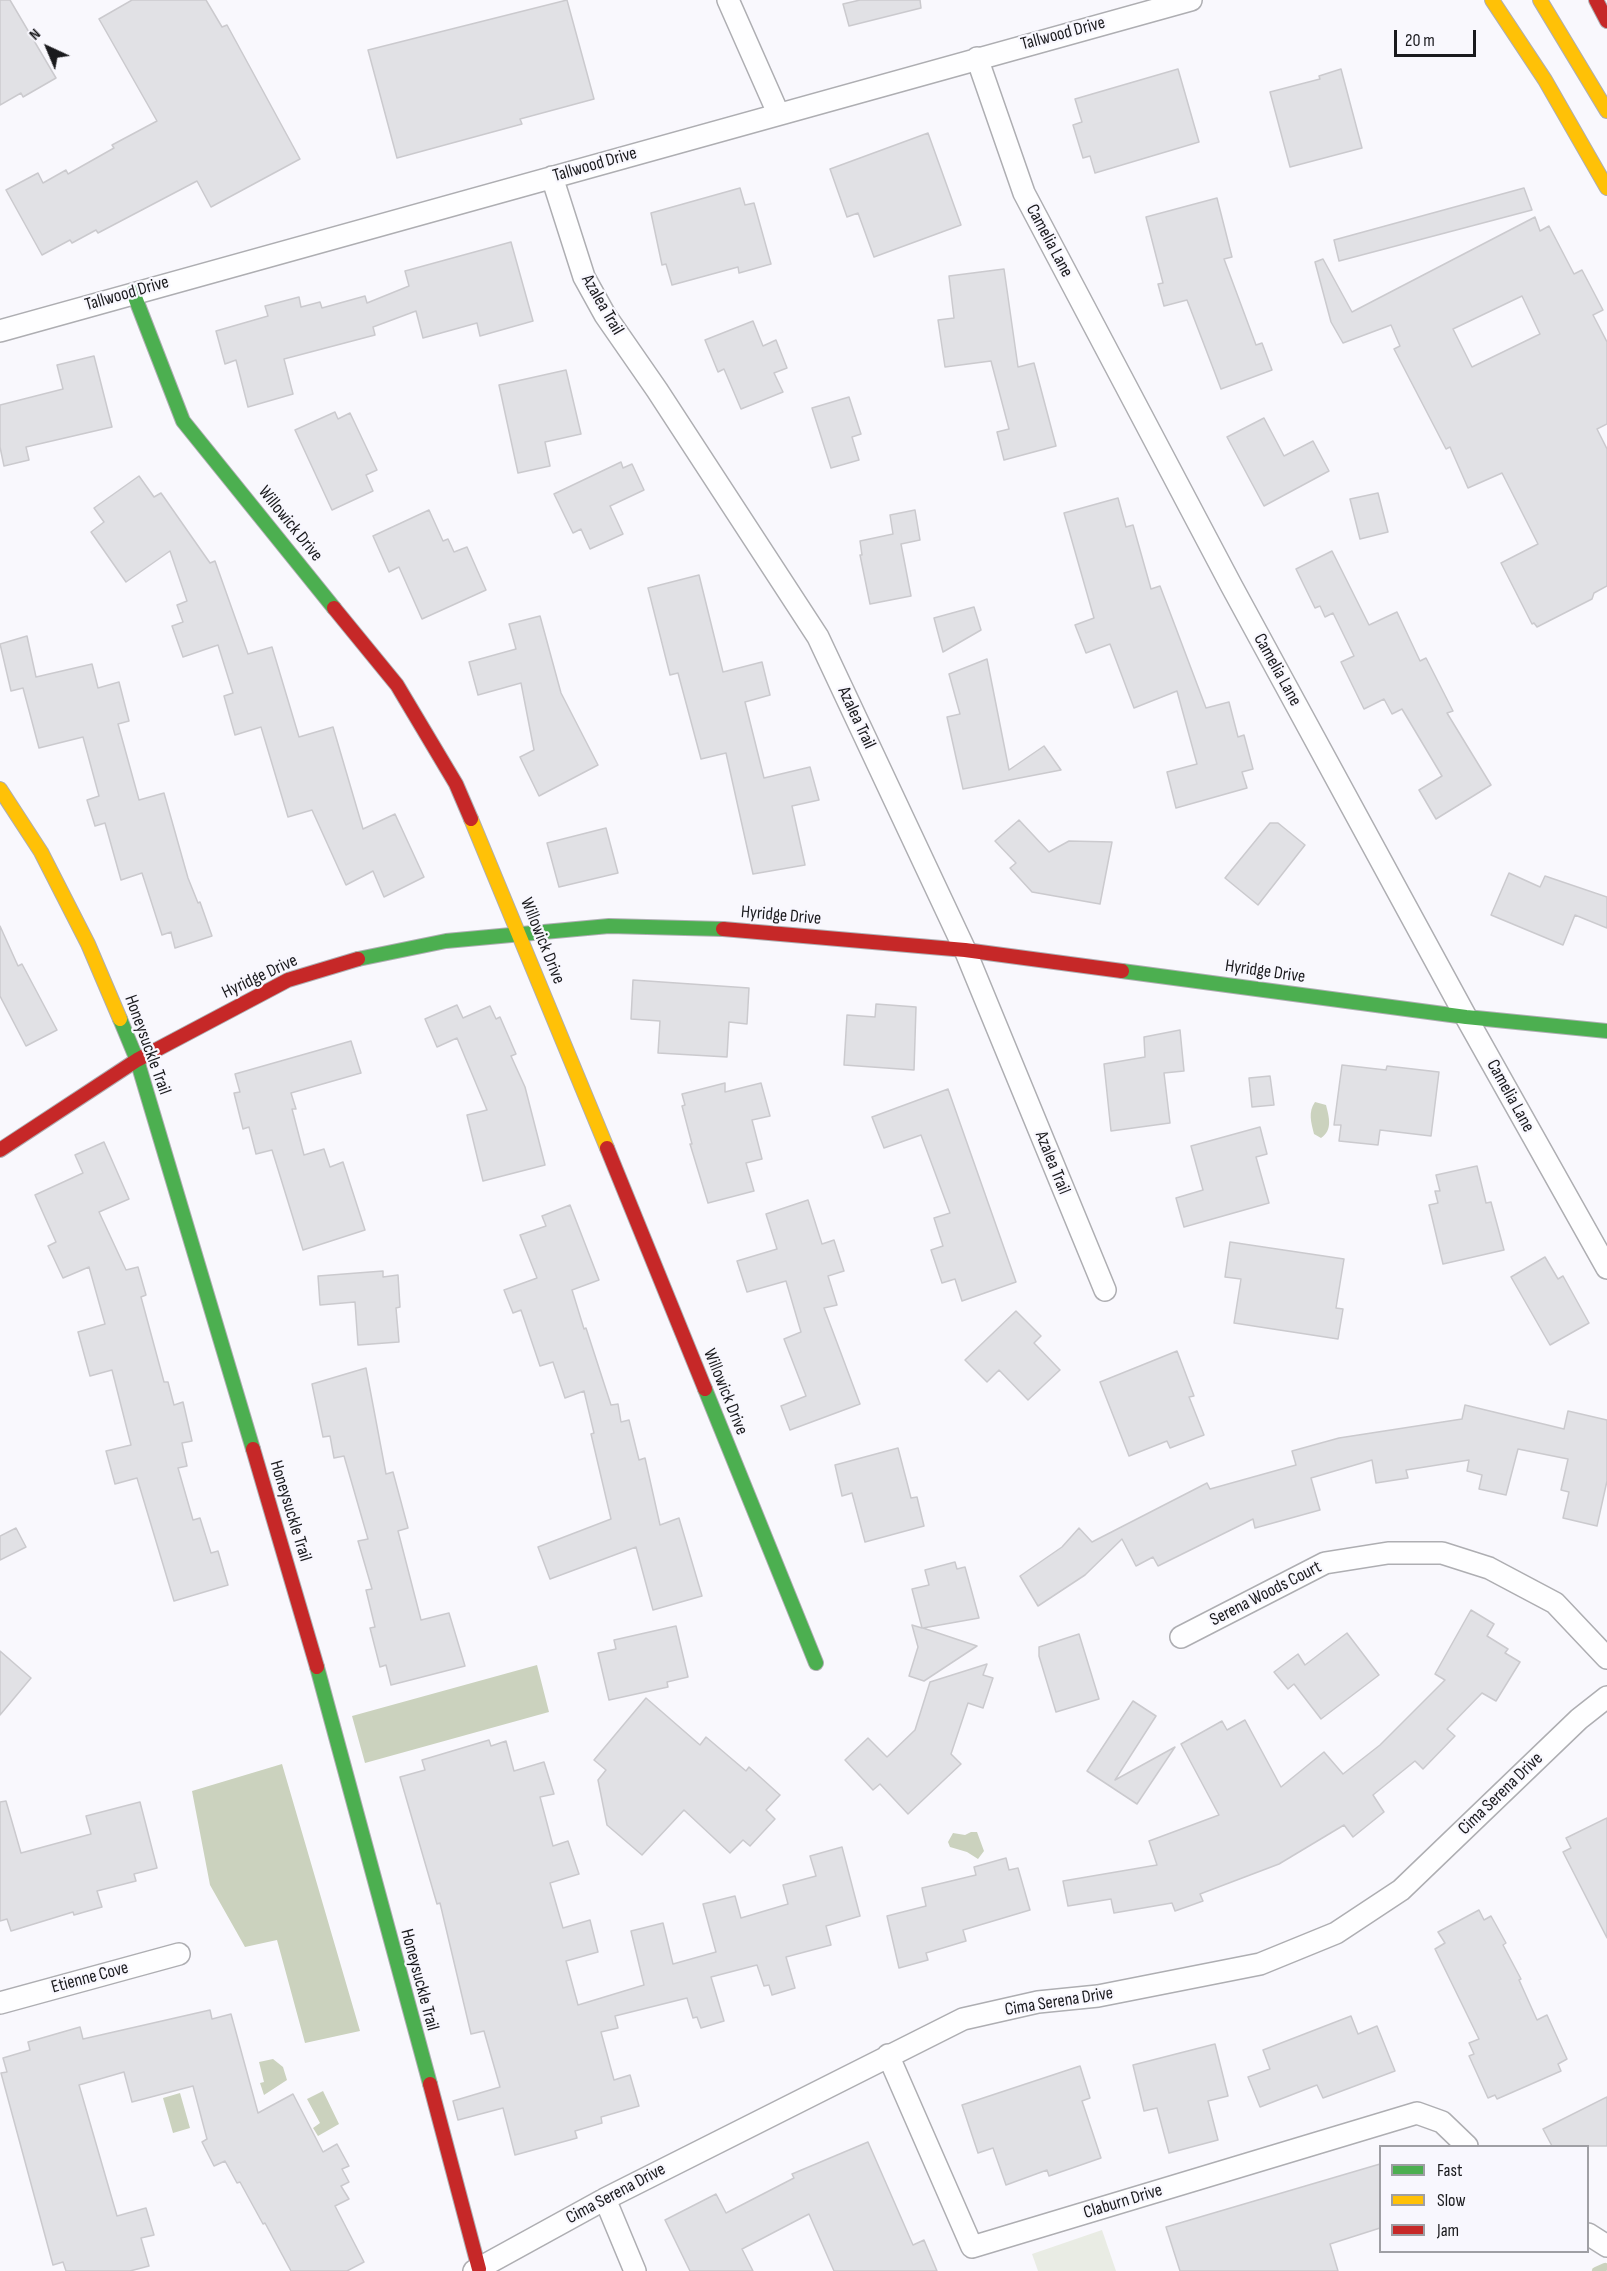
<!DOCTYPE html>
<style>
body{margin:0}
#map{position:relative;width:1607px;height:2271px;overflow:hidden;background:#f9f8fd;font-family:"Sofia Sans Condensed",sans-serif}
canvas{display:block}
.legend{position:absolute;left:1379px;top:2145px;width:210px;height:108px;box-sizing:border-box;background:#f8f7fe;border:2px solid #9f9fa4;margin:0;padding:8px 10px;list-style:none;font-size:18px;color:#1a1a1d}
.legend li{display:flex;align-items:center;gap:12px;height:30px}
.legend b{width:30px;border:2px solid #9f9fa4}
.north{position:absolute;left:18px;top:18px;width:60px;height:60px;-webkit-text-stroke:4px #f8f7fe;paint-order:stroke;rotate:316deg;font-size:16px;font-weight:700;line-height:24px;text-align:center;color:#1a1a1d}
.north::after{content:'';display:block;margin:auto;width:21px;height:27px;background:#1a1a1d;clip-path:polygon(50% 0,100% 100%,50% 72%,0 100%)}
.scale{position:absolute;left:1394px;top:30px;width:82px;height:27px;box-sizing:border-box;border:3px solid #1a1a1d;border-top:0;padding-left:8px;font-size:18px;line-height:21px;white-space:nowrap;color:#1a1a1d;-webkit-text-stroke:4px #f8f7fe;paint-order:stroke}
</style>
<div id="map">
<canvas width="1607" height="2271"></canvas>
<ul class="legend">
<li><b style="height:8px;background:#4caf50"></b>Fast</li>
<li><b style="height:8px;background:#ffc107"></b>Slow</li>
<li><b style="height:8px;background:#c62828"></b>Jam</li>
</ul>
<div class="north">N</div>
<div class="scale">20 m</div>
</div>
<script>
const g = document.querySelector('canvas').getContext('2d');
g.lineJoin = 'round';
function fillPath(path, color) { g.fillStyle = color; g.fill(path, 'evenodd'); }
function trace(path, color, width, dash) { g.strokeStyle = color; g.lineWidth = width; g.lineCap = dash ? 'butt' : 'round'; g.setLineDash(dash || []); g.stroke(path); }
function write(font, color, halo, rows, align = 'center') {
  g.font = font + ' "Sofia Sans Condensed",sans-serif'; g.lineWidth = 4.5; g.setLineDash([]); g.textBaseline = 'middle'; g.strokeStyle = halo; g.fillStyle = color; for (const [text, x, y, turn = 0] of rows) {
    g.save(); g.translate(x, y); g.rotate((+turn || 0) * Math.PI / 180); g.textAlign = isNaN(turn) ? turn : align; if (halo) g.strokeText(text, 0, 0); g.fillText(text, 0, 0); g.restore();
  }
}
const green = new Path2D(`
 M1102,2230L1116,2271H1038L1032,2254Z`);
const water = new Path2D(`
 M1315,1102L1326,1105C1329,1117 1333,1130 1321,1138L1314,1134C1311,1122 1308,1112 1315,1102Z
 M537,1665L549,1712L365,1763L352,1716Z
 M282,1764L360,2031L305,2043L277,1940L245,1947L210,1885L192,1791Z
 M971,1832H977L984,1851L978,1859L967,1852L950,1847L948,1842L953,1833L965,1835Z
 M273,2059L283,2067L287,2080L264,2095L260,2083L264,2082L259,2062Z
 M323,2091L339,2124L318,2136L313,2128L320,2123L307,2099Z
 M180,2093L190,2128L173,2133L163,2098Z`);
const stream = new Path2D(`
 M1596,2271L1605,2267`);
const building = new Path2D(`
 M0,0H10L56,78L23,97L21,93L0,105Z
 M132,0H206L222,27L227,25L300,159L211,207L197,181L98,233L96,230L72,243L70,240L42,255L6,190L38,173L43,183L66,170L68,174L114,148L112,145L157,121L99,19Z
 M567,0L594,99L520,119L522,124L397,158L368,50Z
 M860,0H920L921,8L849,26L843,4Z
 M1178,69L1199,142L1095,173L1090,156L1083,158L1073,125L1082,122L1075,99Z
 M1341,69L1362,148L1290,167L1270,92L1320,79L1319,76Z
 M928,133L961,225L874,257L858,213L847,217L830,169Z
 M740,188L745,205L754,203L771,264L739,273L738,267L672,285L666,264L662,265L651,213Z
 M1524,188L1532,210L1339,261L1334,240Z
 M1217,198L1232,257L1224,259L1256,345L1262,343L1272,370L1221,389L1187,300L1164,306L1158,284L1163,283L1146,217Z
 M1535,217L1540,231L1549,226L1574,274L1582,270L1603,310L1593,315L1607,342V424L1597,429L1607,449V586L1594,593L1592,599L1537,627L1534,623L1532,624L1501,563L1538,544L1502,473L1468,488L1450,447L1446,449L1394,349L1400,346L1391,325L1343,343L1331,322L1315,262L1323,259L1352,312ZM1522,296L1540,334L1472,367L1453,329Z
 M511,242L533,321L480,336L477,323L423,338L416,311L373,327L375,335L284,359L293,394L248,407L236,360L225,364L216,331L268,316L265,306L299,297L301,307L320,302L322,308L365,296L367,303L409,286L405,271Z
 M1004,269L1018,367L1034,363L1056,446L1004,460L997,432L1009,429L991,361L945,367L938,320L954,318L949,276Z
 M753,321L763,346L776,340L787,368L774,373L783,392L741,409L724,369L718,372L705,340Z
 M94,356L112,427L26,447L29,460L4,466L0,447V405L63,389L57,365Z
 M566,370L581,434L545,442L550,466L518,473L499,385Z
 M849,397L861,434L852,437L859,460L831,468L812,408Z
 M335,412L338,419L350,413L377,470L366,475L373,491L332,510L295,430Z
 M1264,418L1284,456L1313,441L1329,471L1264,506L1227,437Z
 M621,462L623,468L632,464L644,490L610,506L623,534L590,549L581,529L573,533L554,494Z
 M139,476L154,497L161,493L210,563L215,561L248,654L272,647L299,737L333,727L363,829L395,814L424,877L384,897L373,871L346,885L312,810L288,817L261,727L235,735L224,696L233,693L218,645L183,657L172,626L183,622L177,605L187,601L170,551L126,582L91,532L104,522L94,508Z
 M1378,493L1388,532L1360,539L1350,499Z
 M1118,498L1126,527L1133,525L1151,589L1160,586L1206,708L1229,702L1238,737L1244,735L1253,769L1242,772L1247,788L1176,808L1167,772L1197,764L1177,691L1134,708L1110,644L1086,653L1075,625L1094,618L1064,513Z
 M429,510L443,541L448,539L454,552L467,547L486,590L422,619L399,567L389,572L373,536Z
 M915,510L920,540L901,544L911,596L870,604L860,555H862L860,541L893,534L890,515Z
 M1332,551L1369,625L1397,612L1420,661L1426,658L1453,711L1447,713L1491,785L1436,819L1419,790L1442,776L1402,709L1392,714L1384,699L1364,709L1341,662L1354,656L1333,613L1325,617L1320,606L1315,608L1296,569Z
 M699,575L723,672L762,662L770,695L745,702L764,778L810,767L819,800L792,806L805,865L753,874L726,753L701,759L678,673L670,675L648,588Z
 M974,607L981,630L943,652L934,618Z
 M540,616L561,693L598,765L539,796L520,757L534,750L521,683L478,695L469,662L516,649L509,624Z
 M27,636L36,677L92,664L98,688L119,682L129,721L118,724L139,800L164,793L188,878L198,903L200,902L212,936L175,948L171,932L162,935L142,873L121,880L105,823L95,826L87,800L99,796L83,737L39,748L23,688L11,691L0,644Z
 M987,659L1009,770L1044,746L1061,770L963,789L947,717L960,714L949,674Z
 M1019,820L1049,852L1069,841L1112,842L1100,904L1032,892L1010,868L1016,863L995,841Z
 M1270,823H1278L1305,845L1258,905L1225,878Z
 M606,828L618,873L559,887L547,843Z
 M1509,873L1540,887L1545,876L1607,897V928L1575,915L1563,945L1491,915Z
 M0,926L18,966L22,964L57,1030L26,1046L0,996Z
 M633,980L749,988L747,1024L729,1022L727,1057L658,1053L660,1021L631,1019Z
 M876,1004L916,1007L914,1070L844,1065L847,1015L875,1017Z
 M457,1005L463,1018L490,1006L496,1019L500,1017L516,1054L511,1056L525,1087L545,1165L483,1181L467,1115L487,1110L457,1038L437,1047L425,1019Z
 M1180,1030L1184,1071L1164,1073L1170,1123L1111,1131L1104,1064L1145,1057L1144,1037Z
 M351,1041L361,1073L291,1093L296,1109H292L304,1155L324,1149L330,1167L343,1162L365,1230L303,1250L272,1150L256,1154L249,1127L243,1129L234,1093L240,1092L235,1074Z
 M1342,1065L1386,1070L1387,1066L1439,1072L1431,1136L1380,1130L1378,1145L1339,1141L1341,1125H1334Z
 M1270,1076L1274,1105L1252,1107L1249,1078Z
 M725,1083V1092L761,1083L770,1116L752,1120L762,1159L746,1163L754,1191L708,1203L690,1144H692L682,1106L685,1105L682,1094Z
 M948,1089L1016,1282L962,1301L955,1279L942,1283L931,1250L943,1246L934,1218L950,1213L921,1135L884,1148L872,1117Z
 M1260,1127L1267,1154L1256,1157L1269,1203L1184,1227L1176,1198L1203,1190L1191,1146Z
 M104,1142L129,1199L99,1212L126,1270L138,1267L146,1295L141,1297L164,1382H168L174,1405L183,1402L192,1441L182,1443L187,1466L178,1468L193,1520L200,1518L211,1553L218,1551L228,1585L174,1601L137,1478L115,1484L106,1451L131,1445L112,1370L90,1376L78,1332L105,1324L89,1267L63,1278L48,1246L56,1242L35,1195L83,1173L75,1155Z
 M1477,1166L1486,1203L1491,1202L1504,1250L1443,1264L1429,1205L1438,1203L1435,1191H1440L1436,1175Z
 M808,1200L822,1244L834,1240L844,1271L828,1276L837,1305L824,1308L860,1404L790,1430L781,1406L806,1396L784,1339L801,1332L786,1281L747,1292L737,1261L777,1249L766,1214Z
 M570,1205L599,1280L572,1290L584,1329L586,1328L611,1405L618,1404L621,1422L629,1420L639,1460L645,1458L660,1525L679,1518L702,1596L653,1610L636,1547L550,1579L538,1547L611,1519L591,1434L594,1433L584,1391L565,1398L553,1362L540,1366L521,1310L513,1313L504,1290L537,1278L520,1235L546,1226L542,1216Z
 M1230,1242L1344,1259L1336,1308L1343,1309L1338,1339L1234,1323L1241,1279L1225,1277Z
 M1545,1257L1558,1279L1563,1276L1589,1323L1550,1345L1511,1277Z
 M383,1271V1277L398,1275L400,1307L396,1308L399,1342L358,1345L355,1302L320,1305L318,1276Z
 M1016,1311L1041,1336L1034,1343L1060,1370L1028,1400L999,1370L987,1382L965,1360Z
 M1177,1351L1194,1396L1189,1397L1204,1435L1170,1448L1167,1441L1129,1456L1100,1382Z
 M366,1368L386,1474L393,1472L408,1528L398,1531L421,1620L449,1613L465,1666L391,1685L386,1665L380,1667L370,1628L375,1627L366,1590L372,1589L358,1541L368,1539L344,1456L334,1458L330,1436L323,1437L312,1384Z
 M1465,1405L1564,1429L1568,1411L1607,1420V1481L1597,1526L1563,1518L1569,1492L1561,1490L1568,1459L1518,1449L1506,1495L1479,1489L1482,1475L1467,1471L1469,1460L1406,1470L1408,1478L1376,1483L1372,1460L1311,1478L1320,1510L1255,1528L1253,1519L1158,1566L1153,1557L1136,1566L1122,1539L1085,1575L1038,1606L1020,1576L1062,1547L1079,1528L1092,1542L1207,1483L1210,1489L1296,1465L1292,1451L1339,1438L1462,1419Z
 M898,1448L911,1498L917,1497L924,1526L865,1542L852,1493L842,1496L835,1465Z
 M16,1528L26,1547L0,1560V1536Z
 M955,1562L957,1569L965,1567L979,1618L923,1628L977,1646L924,1681L909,1676L918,1647L912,1625L922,1628L912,1589L929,1585L925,1570Z
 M1471,1610L1494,1624L1487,1636L1508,1649L1505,1653L1520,1662L1496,1701L1482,1693L1447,1729L1455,1736L1423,1769L1415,1761L1373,1795L1384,1812L1353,1837L1344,1825L1279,1864L1200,1894L1203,1901L1175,1911L1172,1903L1114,1913L1111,1899L1068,1906L1063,1881L1157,1865L1149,1841L1219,1815L1181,1744L1222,1721L1227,1730L1245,1720L1281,1787L1324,1752L1343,1774L1380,1745L1445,1680L1435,1674Z
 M676,1626L688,1677L667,1682L668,1687L609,1700L598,1653L616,1649L614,1640Z
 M1347,1633L1379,1675L1321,1719L1294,1684L1288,1689L1274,1672L1298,1654L1305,1665Z
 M1079,1634L1099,1699L1056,1712L1039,1656V1647Z
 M0,1651L31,1678L0,1715Z
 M987,1664L983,1675L993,1678L983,1708L968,1703L951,1754L961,1764L908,1814L880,1784L873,1790L845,1760L868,1738L887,1757L915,1730L930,1682Z
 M646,1698L700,1745L706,1737L746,1771L749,1767L780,1795L766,1810L775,1819L750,1846L743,1840L730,1853L684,1810L642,1855L607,1825L598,1780L606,1770L594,1760Z
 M1133,1701L1156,1716L1115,1780L1175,1747L1137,1804L1087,1771Z
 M489,1740L491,1746L506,1741L514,1771L544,1762L554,1794L540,1797L553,1846L568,1841L579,1874L550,1883L563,1928L590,1920L598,1952L566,1961L578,2005L644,1985L631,1931L663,1923L673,1964L716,1952L703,1904L735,1896L741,1918L788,1904L783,1885L816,1876L810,1856L842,1847L860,1916L826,1926L831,1945L786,1957L795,1988L772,1995L769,1985L764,1986L757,1965L711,1977L724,2021L701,2028L697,2017L693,2018L687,1998L615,2016L618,2028L601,2032L614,2080L630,2075L639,2106L601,2117L602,2123L575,2131L577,2138L515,2155L503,2108L458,2120L453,2101L500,2087L484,2031L471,2034L440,1903L437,1904L400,1777L425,1770L422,1760Z
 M6,1801L21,1853L91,1834L86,1816L140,1802L157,1868L134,1874L136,1881L97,1891L102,1907L74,1915L73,1912L11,1931L7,1919L0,1921V1802Z
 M1607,1818V1938L1563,1852L1571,1848L1566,1838Z
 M1006,1858L1009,1870L1018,1868L1030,1910L963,1930L966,1941L926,1953L928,1960L899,1968L887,1916L926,1906L922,1888L976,1875L974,1867Z
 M1479,1910L1484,1920L1491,1916L1506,1943L1503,1945L1521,1979L1519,1980L1537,2020L1547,2015L1567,2059L1558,2064L1561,2071L1497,2099L1495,2095L1488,2098L1469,2056L1474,2054L1469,2043L1479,2039L1435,1949L1445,1943L1438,1932Z
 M210,2010L212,2019L231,2014L258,2113L293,2094L323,2152L337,2144L349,2166L342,2169L349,2182L341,2186L349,2199L335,2206L364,2262L347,2271H291L265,2223L263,2224L240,2182L237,2183L225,2161L214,2166L202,2142L207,2139L193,2086L132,2102L124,2072L79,2085L117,2216L146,2208L154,2235L141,2238L149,2266L130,2271H66L63,2262L53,2265L1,2073L7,2072L3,2058L30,2050L28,2042L80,2027L83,2039Z
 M1351,2016L1358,2034L1377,2026L1395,2071L1323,2098L1317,2085L1260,2107L1248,2077L1270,2069L1263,2050Z
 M1215,2044L1228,2096L1208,2101L1218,2140L1169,2153L1157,2108L1144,2111L1133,2065Z
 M1080,2066L1090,2098L1082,2101L1101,2158L1049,2176L1047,2170L1006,2185L993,2148L978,2153L962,2105Z
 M1607,2097V2146H1552L1543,2129Z
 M868,2142L913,2245L924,2240L937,2271H834L809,2214L742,2249L753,2271H690L665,2220L716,2194L726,2213L794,2178L792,2174Z
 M1380,2164V2228L1330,2244L1338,2271H1180L1166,2227Z`);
const street = new Path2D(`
 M728,0L778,113
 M977,58L1024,193L1231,585L1466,1017L1607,1268
 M552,177L584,277L605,315L657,390L818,637L965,950L1105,1290
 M0,331L1191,0
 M1181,1637L1325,1563L1388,1553H1442L1489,1568L1555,1603L1607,1658
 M0,2003L179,1954
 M888,2055L972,2247L1417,2113L1442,2122L1467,2146
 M605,2199L635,2271
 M1588,2234L1607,2246
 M474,2271L605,2199L963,2019L1038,2002L1098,1996L1260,1964L1336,1933L1401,1890L1579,1719L1607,1697`);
const fast = new Path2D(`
 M133,292L183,421L334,608
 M358,959L446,941L609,926L723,929
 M1122,971L1466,1017L1607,1031
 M120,1019L137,1060L253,1449
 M705,1389L816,1663
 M317,1667L430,2084`);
const slow = new Path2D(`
 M1492,0L1545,80L1607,188
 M1540,0L1607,111
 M0,789L41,852L88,944L120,1019
 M471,819L607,1148`);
const jam = new Path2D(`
 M1596,0L1607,21
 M334,608L397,685L456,784L471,819
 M723,929L965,950L1122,971
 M607,1148L705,1389
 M0,1150L137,1060L288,980L358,959
 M253,1449L317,1667
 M430,2084L479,2269`);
const streetNames = [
 ["Tallwood Drive",1063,34,-15],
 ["Tallwood Drive",595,165,-16],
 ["Camelia Lane",1049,241,62],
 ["Tallwood Drive",127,294,-16],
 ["Azalea Trail",602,305,60],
 ["Willowick Drive",290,524,51],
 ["Camelia Lane",1277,670,61],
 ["Azalea Trail",856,718,65],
 ["Hyridge Drive",781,916,5],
 ["Willowick Drive",542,941,68],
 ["Hyridge Drive",1265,972,8],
 ["Hyridge Drive",260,977,-25],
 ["Honeysuckle Trail",147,1045,70],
 ["Camelia Lane",1510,1096,61],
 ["Azalea Trail",1052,1163,68],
 ["Willowick Drive",725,1392,68],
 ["Honeysuckle Trail",290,1511,73],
 ["Serena Woods Court",1266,1594,-27],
 ["Cima Serena Drive",1501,1794,-44],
 ["Etienne Cove",90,1978,-15],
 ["Honeysuckle Trail",419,1980,75],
 ["Cima Serena Drive",1059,2002,-9],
 ["Cima Serena Drive",616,2194,-28],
 ["Claburn Drive",1123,2202,-17]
];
fillPath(green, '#e9ece4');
fillPath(water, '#cbd2be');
trace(stream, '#cbd2be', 8);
fillPath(building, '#e1e1e5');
trace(building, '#cbcace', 1.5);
trace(street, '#aeaeb2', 24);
trace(fast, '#aeaeb2', 16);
trace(slow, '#aeaeb2', 16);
trace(jam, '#aeaeb2', 16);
trace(street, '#fefeff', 21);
trace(fast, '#4caf50', 14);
trace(slow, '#ffc107', 14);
trace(jam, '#c62828', 14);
write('18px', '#1a1a1d', '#f8f7fe', streetNames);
</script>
